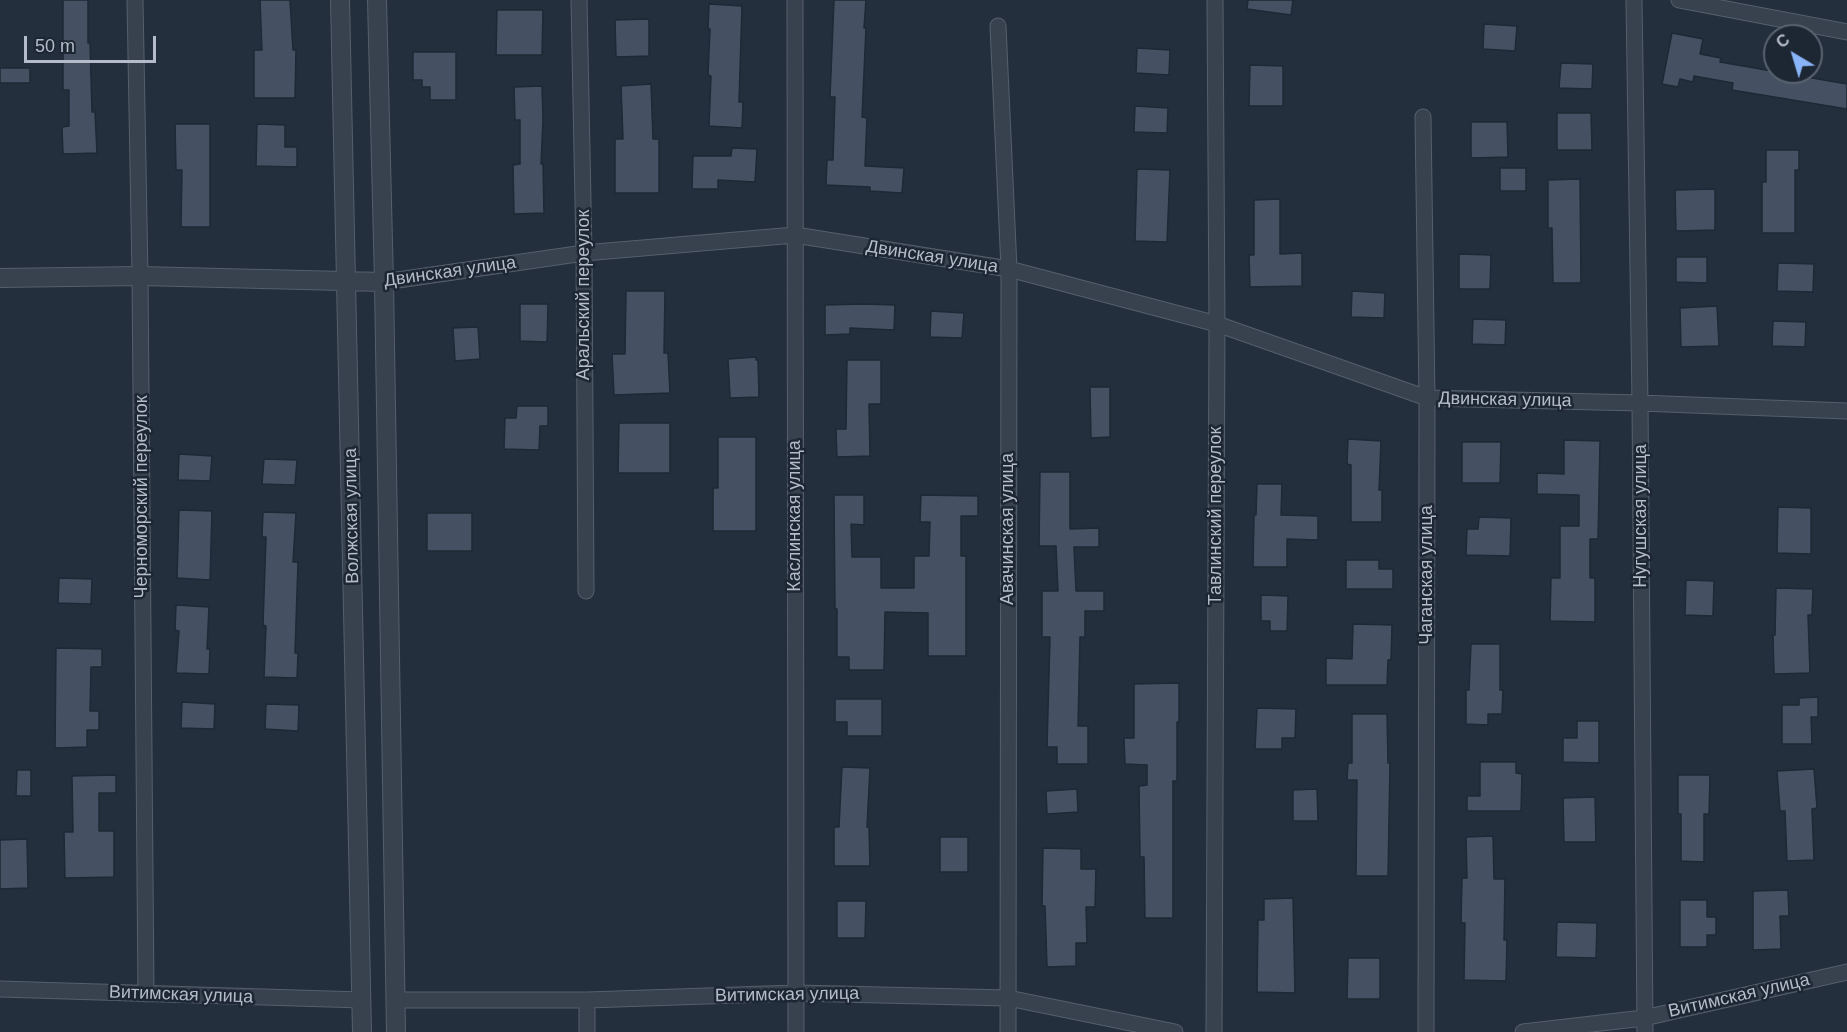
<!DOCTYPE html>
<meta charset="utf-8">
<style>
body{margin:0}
#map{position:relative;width:1847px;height:1032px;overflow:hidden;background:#242f3e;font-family:Helvetica,sans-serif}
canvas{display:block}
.north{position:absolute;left:1763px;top:24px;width:60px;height:60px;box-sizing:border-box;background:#1d2633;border:2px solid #59626f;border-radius:50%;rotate:322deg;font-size:16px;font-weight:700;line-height:24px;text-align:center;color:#b4bcc9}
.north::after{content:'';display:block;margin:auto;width:21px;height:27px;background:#8ab4f8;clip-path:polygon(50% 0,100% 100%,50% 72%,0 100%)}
.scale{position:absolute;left:24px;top:36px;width:132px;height:27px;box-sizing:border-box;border:3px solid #b4bcc9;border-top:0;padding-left:8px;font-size:18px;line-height:21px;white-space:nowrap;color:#b4bcc9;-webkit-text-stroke:4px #1d2633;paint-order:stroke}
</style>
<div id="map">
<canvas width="1847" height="1032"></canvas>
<div class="north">С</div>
<div class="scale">50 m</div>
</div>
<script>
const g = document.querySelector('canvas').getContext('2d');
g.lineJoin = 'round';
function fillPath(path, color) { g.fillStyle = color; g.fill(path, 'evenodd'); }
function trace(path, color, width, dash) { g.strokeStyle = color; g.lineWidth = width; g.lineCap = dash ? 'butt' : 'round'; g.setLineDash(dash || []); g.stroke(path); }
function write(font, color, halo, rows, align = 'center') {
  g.font = font + ' Helvetica,sans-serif'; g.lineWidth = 5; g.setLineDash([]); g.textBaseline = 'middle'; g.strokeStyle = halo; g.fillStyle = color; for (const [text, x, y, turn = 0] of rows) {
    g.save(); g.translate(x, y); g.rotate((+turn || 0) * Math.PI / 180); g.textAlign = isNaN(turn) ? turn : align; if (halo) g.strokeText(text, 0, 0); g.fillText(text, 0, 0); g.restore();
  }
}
const building = new Path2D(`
 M63,0H88V43H90L92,112H95L97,153L63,154L62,127L69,126V90H63Z
 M260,0H290L293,50H296L295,98H254V50H262Z
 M834,0H866L864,28H866L862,117L867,118L865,166L904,168L902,193L870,191V187L826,185L827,160H833L835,97H830Z
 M1248,0H1293L1291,15L1247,9Z
 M709,4L742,6L739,102H743L742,128L709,126L711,76L708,75L710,29H708Z
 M497,10H543L542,55H496Z
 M649,19V56L616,57L615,20Z
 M1484,24L1517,26L1515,51L1483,49Z
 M1672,33L1703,39L1700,54L1721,58L1720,62L1847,84V109L1732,90L1733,83L1694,76L1693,82L1680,79L1678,87L1662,84Z
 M1137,48L1170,50L1169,75L1136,73Z
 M413,52H456V100H430V87H422V80H413Z
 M1561,63L1593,64L1592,89L1559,88Z
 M1250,65L1283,66V106H1249Z
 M0,68H30V83H0Z
 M651,84L653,139H659V193H615V139H623L621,86Z
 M542,86L543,119L541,164L543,163L544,213L514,214L513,165L520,164V120H515L514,87Z
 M1135,106L1168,108L1167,133L1134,132Z
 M1557,113H1591L1592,150H1557Z
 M1471,122H1507L1508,157L1471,158Z
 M175,124H210V227H181L182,170H176Z
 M257,124L285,125V147H297V167L256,166Z
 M732,148L757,149L755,182L718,180V189H692L693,156H731Z
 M1766,150H1799V170H1795V233H1762V182H1766Z
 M1500,168H1526V191H1500Z
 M1137,169L1170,170L1167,242L1135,241Z
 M1580,179L1581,283H1553L1552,228H1548V180Z
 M1715,189V230L1676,231L1675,190Z
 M1280,199V254L1302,253V286L1250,287L1249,255H1254V200Z
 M1459,254L1491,255L1490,289H1459Z
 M1676,257H1707V283L1676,282Z
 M1778,263L1814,264L1813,292L1777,291Z
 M626,291H665L664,353H668L670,393L614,395L612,354H625Z
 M1352,291L1385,293L1384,318L1351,317Z
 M520,304H548L547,342L520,341Z
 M863,304L895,305L894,330L850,328V334L825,335V305Z
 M1717,306L1719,346L1681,347L1680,308Z
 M931,311L964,313L962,338L930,337Z
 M1473,319L1506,320L1505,345L1472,344Z
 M1773,321L1806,322L1805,347L1772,346Z
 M478,327L480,359L455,361L453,328Z
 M756,357V360H758L759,397L730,398L728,359Z
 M847,360H881V404H869L870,456L837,457L836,429H846Z
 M1090,387H1110V437L1091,438Z
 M517,406H548V426H540L539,450L504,449L505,418H516Z
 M619,423H670V473H618Z
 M718,437H756V531H713V488H718Z
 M1348,439L1381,441L1379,490H1382V522H1351V465L1347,464Z
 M1564,440L1600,441L1598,539H1590V578H1595V622L1550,621L1551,578H1560V526H1579V495L1537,494V473L1564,474Z
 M1462,442H1501L1500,483H1462Z
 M179,454L212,456L210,481L178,480Z
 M264,459L297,460L295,485L262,484Z
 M1040,472H1070V529L1099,528V547H1074L1076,591H1104V611H1085V637H1080L1078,726H1088V764H1057V747H1047L1050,637H1042V591H1058L1056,546H1039Z
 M1257,484H1282L1281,515L1318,516V540L1287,539V567H1253L1254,515H1256Z
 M834,495H864V525L851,524L852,557H881V588H914V556H929L930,522H920L921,495L978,496V516H961V556H966V656H928V613L885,612L884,670H849V657H837V609H835Z
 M1778,507L1811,508V554L1777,553Z
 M179,510L212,511L210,580L177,578Z
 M263,512L296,513L293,562H298L295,653H298L297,678L264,677L266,626L263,625L266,537H262Z
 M427,513H472V551H427Z
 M1479,517L1511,518L1510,556L1466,555L1467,529H1478Z
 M1346,560H1379V569H1393V589H1346Z
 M59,578L92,579L91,604L58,603Z
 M1686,580L1714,581L1713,616L1685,615Z
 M1776,588L1813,589L1812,615H1808L1810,673L1774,674L1773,635H1775Z
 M1261,595L1288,596L1287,631H1270V621H1261Z
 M176,605L209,607L207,649H210L209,674L176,673L179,631L175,630Z
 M1353,624L1392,625L1391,660H1388L1387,685H1326V658L1352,659Z
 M1471,644H1500V690H1503L1502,714H1488V725L1466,724V690H1469Z
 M56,648L102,649V667H91L90,711H99V730H87V747L55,748Z
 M1179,683V722H1177V781H1173V918H1145L1144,857H1140L1139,786L1147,785V765L1125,764L1124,738H1134V684Z
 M1818,697V717H1811L1812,744H1782V705H1799V698Z
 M835,699H882V736H847V722H835Z
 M182,702L215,704L214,729L181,728Z
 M266,704L299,705L298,731L265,729Z
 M1257,708L1296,709L1295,738H1282V749H1255Z
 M1352,714H1387L1388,763H1390L1388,876H1356L1357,780H1347L1348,763H1352Z
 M1577,721H1599V763L1563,762V738H1577Z
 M1480,762H1516V773L1522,774L1521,811H1467V796H1480Z
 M842,767L870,768L867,827H869L870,866H834V827H839Z
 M1814,769L1817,808L1812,809L1814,860L1787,861L1785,811H1780L1777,771Z
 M17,770H31V796H16Z
 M116,775V793H99V831H114V877L65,878L64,832H73L72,776Z
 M1678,775H1710L1709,814H1704V862L1681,861V814H1678Z
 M1077,789L1078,812L1047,814L1046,791Z
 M1317,789L1318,821H1293V790Z
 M1595,797L1596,842H1564L1563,798Z
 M1493,836L1494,879H1505L1504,940H1507L1506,981L1464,980L1465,923H1461L1462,878H1467L1466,837Z
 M940,837H968V872H940Z
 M27,839L28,888L0,889V840Z
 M1043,848L1081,849V869H1096L1095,907H1086L1087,943H1076V966L1047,967L1045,906H1042Z
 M1788,890L1789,916H1780L1781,949L1753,950V891Z
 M1293,898L1295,993L1257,992L1258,920H1264V899Z
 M1680,900H1707V917H1716V935H1707V947H1680Z
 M837,901H866L865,938H837Z
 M1557,922L1597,923L1596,958L1556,957Z
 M1348,958H1380V999H1347Z`);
const minor = new Path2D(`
 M135,0L140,276L146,994
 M579,0L584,253L586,591
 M795,0L796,1032
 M1634,0L1640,403L1645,1032
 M1679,0L1847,32
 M998,26L1009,269L1008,1032
 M1423,117L1427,398L1426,1032
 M384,282L584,253L795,235L1009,269L1217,324L1427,398L1640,403L1847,411
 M0,989L362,1000
 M396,1000H587L796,993L1008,998L1175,1032
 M587,1000V1032
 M1214,1032L1217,324L1215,0
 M1523,1032L1644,1018L1847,972`);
const tertiary = new Path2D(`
 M340,0L362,1032
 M377,0L384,282L396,1032
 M0,278L140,276L384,282`);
const streetNames = [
 ["Двинская улица",932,257,9],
 ["Двинская улица",450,272,-8],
 ["Аральский переулок",584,295,-90],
 ["Двинская улица",1505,400,1],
 ["Черноморский переулок",142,497,-90],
 ["Волжская улица",352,516,-91],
 ["Каслинская улица",795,516,-90],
 ["Тавлинский переулок",1216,516,-90],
 ["Нугушская улица",1641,516,-90],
 ["Авачинская улица",1008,529,-90],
 ["Чаганская улица",1427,575,-90],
 ["Витимская улица",181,995,2],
 ["Витимская улица",787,995,-1],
 ["Витимская улица",1739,996,-13]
];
fillPath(building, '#455162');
trace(building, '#1f2835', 1.5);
trace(minor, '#565f6c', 17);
trace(tertiary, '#565f6c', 20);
trace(minor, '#38414e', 15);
trace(tertiary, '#38414e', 18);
write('18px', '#b4bcc9', '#1d2633', streetNames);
</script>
